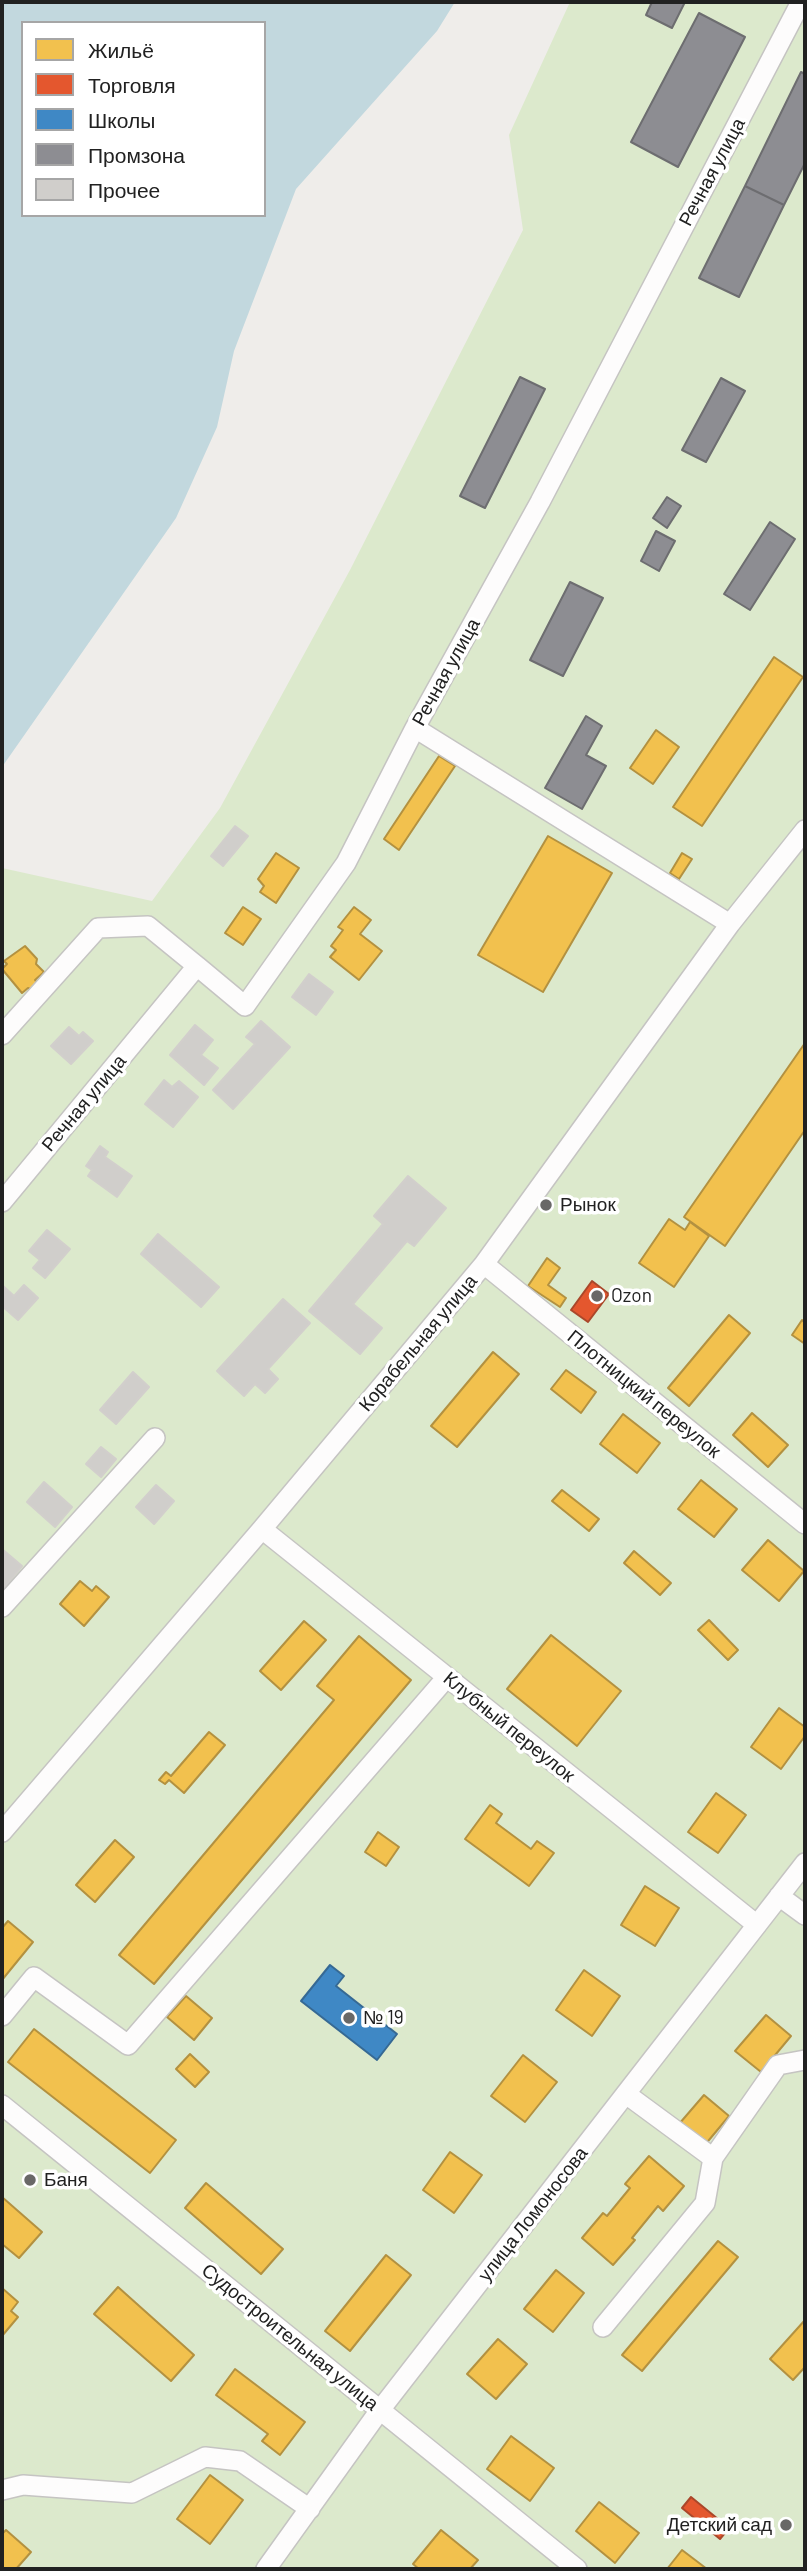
<!DOCTYPE html>
<meta charset="utf-8">
<style>
body{margin:0}
#map{position:relative;width:807px;height:2571px;overflow:hidden;background:#efedea;font-family:Barlow,sans-serif}
canvas{display:block}
.frame{position:absolute;inset:0;border:4px solid #212121;pointer-events:none}
.legend{position:absolute;left:21px;top:21px;width:245px;height:196px;box-sizing:border-box;background:#fff;border:2px solid #a6a6a6;margin:0;padding:9px 12px;list-style:none;font-size:21px;color:#212121}
.legend li{display:flex;align-items:center;gap:14px;height:35px}
.legend b{width:35px;border:2px solid #a6a6a6}
</style>
<div id="map">
<canvas width="807" height="2571"></canvas>
<div class="frame"></div>
<ul class="legend">
<li><b style="height:19px;background:#f2c14e"></b>Жильё</li>
<li><b style="height:19px;background:#e4572e"></b>Торговля</li>
<li><b style="height:19px;background:#3f88c5"></b>Школы</li>
<li><b style="height:19px;background:#8d8d92"></b>Промзона</li>
<li><b style="height:19px;background:#d0cecb"></b>Прочее</li>
</ul>
</div>
<script>
const g = document.querySelector('canvas').getContext('2d');
g.lineJoin = 'round';
function fillPath(path, color) { g.fillStyle = color; g.fill(path, 'evenodd'); }
function trace(path, color, width, dash) { g.strokeStyle = color; g.lineWidth = width; g.lineCap = dash ? 'butt' : 'round'; g.setLineDash(dash || []); g.stroke(path); }
function write(font, color, halo, rows, align = 'center') {
  g.font = font + ' Barlow,sans-serif'; g.lineWidth = 7; g.setLineDash([]); g.textBaseline = 'middle'; g.strokeStyle = halo; g.fillStyle = color; for (const [text, x, y, turn = 0] of rows) {
    g.save(); g.translate(x, y); g.rotate((+turn || 0) * Math.PI / 180); g.textAlign = isNaN(turn) ? turn : align; if (halo) g.strokeText(text, 0, 0); g.fillText(text, 0, 0); g.restore();
  }
}
const grass = new Path2D(`
 M570,2H805V2569H2V868L152,901L220,808L350,570L523,230L509,135Z`);
const water = new Path2D(`
 M2,2H455L437,31L296,189L234,351L217,427L176,518L2,767ZM23,23H264V215H23Z`);
const homes = new Path2D(`
 M774,657L803,677L702,826L673,807Z
 M656,730L679,747L653,784L630,768Z
 M439,756L455,766L399,850L384,839Z
 M548,836L612,873L543,992L478,955Z
 M276,853L299,868L276,903L260,892L264,886L258,879Z
 M682,853L692,859L679,879L670,873Z
 M243,907L261,919L243,945L225,933Z
 M354,907L371,920L360,934L382,951L359,980L330,957L336,950L331,946L343,930L338,927Z
 M25,946L37,959L36,964L44,972L35,980L38,983L32,990L28,988L22,993L2,969L7,964L4,961Z
 M805,1043V1130L725,1246L684,1217Z
 M669,1219L685,1230L690,1222L709,1236L674,1287L639,1263Z
 M547,1258L560,1268L548,1285L566,1298L560,1307L528,1286Z
 M729,1315L750,1333L689,1406L668,1388Z
 M802,1320L805,1323V1344L792,1335Z
 M493,1352L519,1374L457,1447L431,1426Z
 M566,1370L596,1392L581,1413L551,1389Z
 M752,1413L788,1445L768,1467L733,1435Z
 M623,1414L660,1443L637,1473L600,1444Z
 M701,1480L737,1509L714,1537L678,1509Z
 M562,1490L599,1519L589,1531L552,1501Z
 M768,1540L804,1571L779,1601L742,1570Z
 M634,1551L671,1583L660,1595L624,1563Z
 M80,1581L92,1591L96,1586L109,1597L84,1626L60,1604Z
 M709,1620L738,1650L728,1660L698,1630Z
 M304,1621L326,1640L281,1690L260,1671Z
 M551,1635L621,1691L577,1746L507,1689Z
 M359,1636L411,1680L154,1984L119,1955L334,1700L317,1686Z
 M779,1708L805,1727V1736L781,1769L751,1747Z
 M209,1732L225,1745L184,1793L169,1780L165,1784L159,1780L166,1772L171,1776Z
 M716,1793L746,1815L718,1853L688,1832Z
 M490,1805L502,1814L496,1823L531,1849L537,1841L554,1853L529,1886L465,1839Z
 M378,1832L399,1847L386,1866L365,1852Z
 M115,1840L134,1857L95,1902L76,1885Z
 M645,1886L679,1908L655,1946L621,1925Z
 M8,1921L33,1942L2,1980V1928Z
 M584,1970L620,1996L592,2036L556,2010Z
 M186,1996L212,2018L194,2040L167,2017Z
 M766,2015L791,2036L761,2072L735,2051Z
 M34,2029L176,2140L150,2173L8,2062Z
 M190,2054L209,2072L195,2087L176,2069Z
 M523,2055L557,2082L525,2122L491,2096Z
 M704,2095L729,2116L699,2152L673,2131Z
 M450,2152L482,2175L454,2213L423,2190Z
 M649,2156L684,2186L663,2211L658,2206L632,2238L635,2240L613,2265L582,2238L603,2213L607,2216L630,2188L625,2184Z
 M206,2183L283,2249L261,2274L185,2208Z
 M2,2197L42,2232L19,2258L2,2244Z
 M718,2241L738,2257L642,2371L622,2355Z
 M386,2255L411,2275L350,2351L325,2331Z
 M556,2270L584,2293L553,2332L524,2309Z
 M118,2287L194,2355L171,2381L94,2314Z
 M2,2288L18,2302L11,2311L18,2317L2,2336Z
 M805,2320V2367L793,2380L770,2359Z
 M498,2339L527,2364L496,2399L467,2374Z
 M235,2369L305,2422L280,2455L262,2441L268,2434L216,2395Z
 M511,2436L554,2468L530,2501L487,2469Z
 M210,2475L243,2500L210,2544L177,2519Z
 M599,2502L639,2533L615,2563L576,2531Z
 M6,2530L31,2552L16,2569H2V2534Z
 M441,2530L478,2560L470,2569H419L413,2564Z
 M682,2550L707,2569H667Z`);
const shops = new Path2D(`
 M592,1281L609,1294L588,1322L571,1310Z
 M691,2497L729,2528L720,2539L682,2508Z`);
const schools = new Path2D(`
 M330,1965L344,1976L336,1986L397,2034L377,2060L301,2001Z`);
const industry = new Path2D(`
 M652,2H685L672,28L646,15Z
 M699,13L745,37L678,167L631,142Z
 M801,72L805,74V163L784,205L745,186Z
 M745,186L784,205L739,297L699,278Z
 M520,377L545,389L485,508L460,496Z
 M721,378L745,391L706,462L682,450Z
 M667,497L681,506L667,528L653,518Z
 M770,522L795,539L750,610L724,594Z
 M656,531L675,541L659,571L641,561Z
 M570,582L603,598L563,676L530,660Z
 M586,716L602,726L586,755L606,766L582,809L545,788Z`);
const building = new Path2D(`
 M235,826L248,836L223,866L211,856Z
 M309,974L333,992L316,1015L292,997Z
 M261,1021L290,1047L233,1109L213,1090L255,1044L246,1037Z
 M195,1025L213,1040L201,1055L218,1068L204,1085L170,1055Z
 M69,1027L79,1036L83,1032L93,1041L71,1064L51,1046Z
 M164,1080L172,1087L179,1081L198,1097L173,1127L145,1104Z
 M100,1146L108,1152L105,1157L132,1176L117,1197L88,1176L92,1170L86,1166Z
 M408,1176L446,1208L414,1246L407,1241L353,1304L382,1328L360,1354L309,1311L383,1224L374,1216Z
 M47,1230L70,1249L45,1278L33,1268L40,1260L29,1251Z
 M158,1234L219,1287L201,1307L141,1254Z
 M2,1285L14,1296L24,1285L38,1298L18,1320L2,1306Z
 M283,1299L310,1323L268,1369L278,1379L265,1393L255,1384L244,1396L217,1371Z
 M133,1372L149,1387L116,1424L100,1410Z
 M101,1447L116,1459L101,1477L86,1464Z
 M44,1482L72,1507L55,1527L27,1502Z
 M156,1485L174,1501L154,1524L136,1507Z
 M2,1549L22,1566L3,1589L2,1588Z`);
const minor = new Path2D(`
 M415,728L730,924
 M2,1035L98,928L148,926L197,966
 M2,1202L197,966L245,1006L346,863L415,728L540,502L801,2
 M484,1264L805,1524
 M262,1529L757,1925
 M2,1607L155,1438
 M2,1832L262,1529L484,1264L730,924L805,830
 M779,1896L805,1915
 M2,2016L34,1977L128,2045L447,1677
 M626,2094L713,2158
 M2,2105L577,2569
 M603,2327L705,2203L713,2158L778,2065L805,2060
 M2,2490L23,2485L132,2493L205,2457L240,2461L310,2509
 M266,2569L380,2410L805,1863`);
const markers = [
 [546,1205,7,"#696867"],
 [597,1296,7,"#696867"],
 [349,2018,7,"#696867"],
 [30,2180,7,"#696867"],
 [786,2525,7,"#696867"]
];
const streetNames = [
 ["Речная улица",712,172,-62],
 ["Речная улица",446,672,-61],
 ["Речная улица",84,1103,-50],
 ["Корабельная улица",418,1343,-50],
 ["Плотницкий переулок",644,1394,39],
 ["Клубный переулок",509,1727,39],
 ["улица Ломоносова",533,2214,-52],
 ["Судостроительная улица",290,2337,39]
];
const poiNames = [
 ["Рынок",560,1205],
 ["Ozon",611,1296],
 ["№ 19",363,2018],
 ["Баня",44,2180],
 ["Детский сад",772,2525,"right"]
];
fillPath(grass, '#dce9cc');
fillPath(water, '#c2d8de');
fillPath(homes, '#f2c14e');
trace(homes, '#b39140', 2);
fillPath(shops, '#e4572e');
trace(shops, '#aa472a', 2);
fillPath(schools, '#3f88c5');
trace(schools, '#366994', 2);
fillPath(industry, '#8d8d92');
trace(industry, '#6d6d70', 2);
fillPath(building, '#d0cecb');
trace(building, '#d2cfcc', 2);
trace(minor, '#c5c4c2', 22);
trace(minor, '#fdfcfc', 19);
for (const [x, y, r, color] of markers) { const dot = new Path2D(); dot.arc(x, y, r, 0, 2 * Math.PI); g.fillStyle = color; g.fill(dot); trace(dot, '#fff', 2.5); }
write('19px', '#212121', '#fff', streetNames);
write('19px', '#212121', '#fff', poiNames, 'left');
</script>
